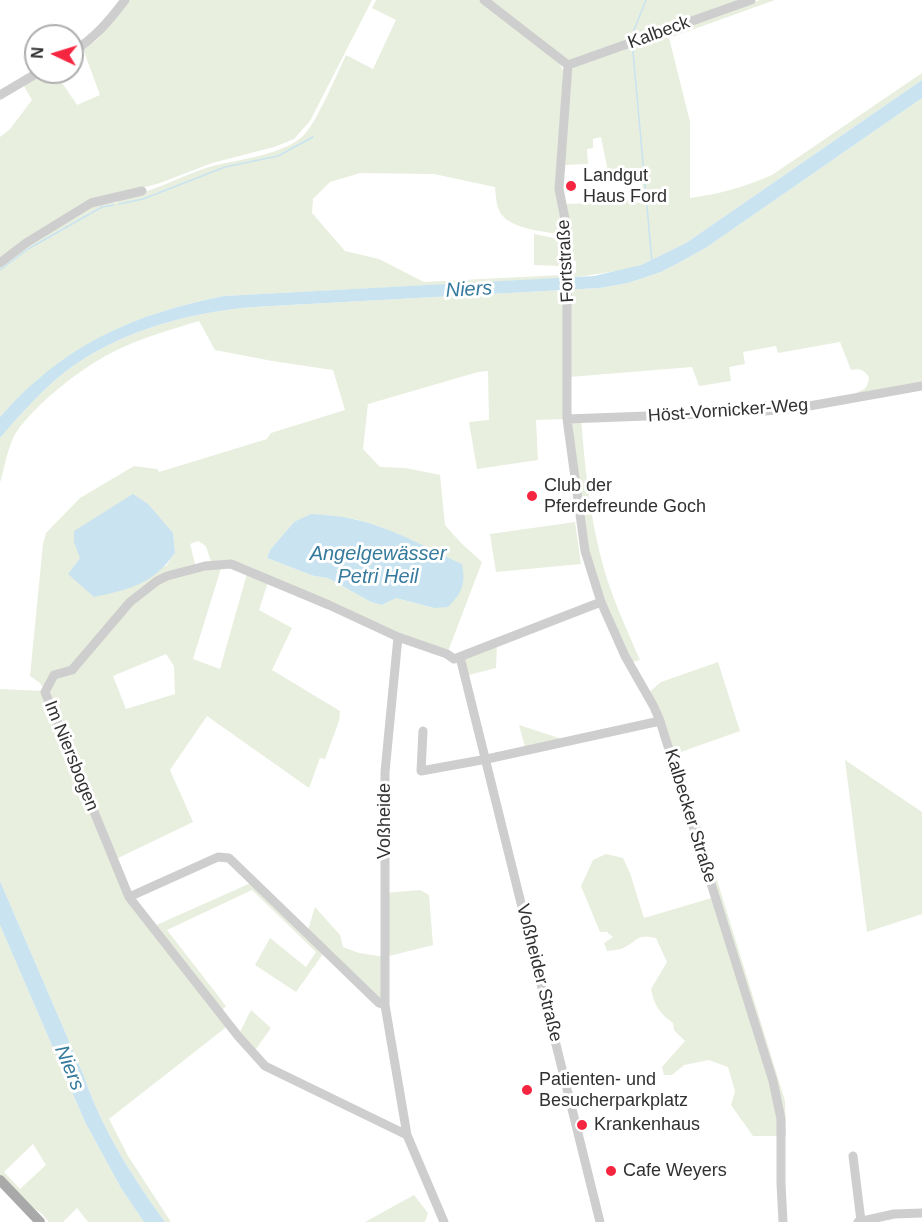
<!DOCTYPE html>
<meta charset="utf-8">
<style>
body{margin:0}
#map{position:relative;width:922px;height:1222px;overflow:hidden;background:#fff;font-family:Helvetica,sans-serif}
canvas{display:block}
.north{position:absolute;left:24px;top:24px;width:60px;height:60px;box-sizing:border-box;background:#fff;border:2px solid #adadad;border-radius:50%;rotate:274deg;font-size:16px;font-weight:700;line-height:24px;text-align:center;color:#313131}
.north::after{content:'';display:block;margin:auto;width:21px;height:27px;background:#f62540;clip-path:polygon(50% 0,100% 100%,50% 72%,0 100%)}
</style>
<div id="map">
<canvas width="922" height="1222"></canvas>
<div class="north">N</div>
</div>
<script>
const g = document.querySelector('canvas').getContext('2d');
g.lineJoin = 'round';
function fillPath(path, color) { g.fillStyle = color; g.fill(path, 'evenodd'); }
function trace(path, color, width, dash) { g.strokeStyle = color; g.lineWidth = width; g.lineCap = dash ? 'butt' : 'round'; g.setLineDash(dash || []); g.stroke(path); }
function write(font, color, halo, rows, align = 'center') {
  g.font = font + ' Helvetica,sans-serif'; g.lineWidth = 6; g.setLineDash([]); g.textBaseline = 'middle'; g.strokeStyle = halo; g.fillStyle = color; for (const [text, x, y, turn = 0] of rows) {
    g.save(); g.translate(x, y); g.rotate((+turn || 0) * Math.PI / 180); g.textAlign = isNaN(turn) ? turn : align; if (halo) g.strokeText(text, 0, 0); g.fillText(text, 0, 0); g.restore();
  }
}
const green = new Path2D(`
 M129,0H372L310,121L294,139L274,147L212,163L160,183L90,202L0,259V137L10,129L32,100L24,86L44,72H55L77,105L100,95L83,49L97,40Z
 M376,0H479L559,62L563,71L557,195L564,235C547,232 512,229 502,215C496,208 496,196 495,187L434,174L360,173L330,182L313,199L312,213L345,251L379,259L424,282L561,275L565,270L566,278L224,296C133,314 63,346 0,417V265C35,242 70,213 109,200L114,203L118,202L121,198C150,193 175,179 203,169C233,159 280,157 303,136C316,124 337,74 346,55L373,69L396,20L372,8Z
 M488,0H744L573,61L567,60Z
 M760,0H775L669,38L690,122V198C719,194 745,187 772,175L922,73V80L686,243L641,265L624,270L570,278L571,270L576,273V261L571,260L564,204L599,203V194L644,204L641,168L608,172L601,137L593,139V148L587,149L588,164L564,165L571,68Z
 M922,98V386L858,397L857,392C866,390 868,386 869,377C864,370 860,368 851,370L840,342L778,353L776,346L743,352L745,364L729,367L731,381L699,386L692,367L569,377L568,418H581C585,469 590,520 604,569C613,600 627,630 640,660L628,663L589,566L567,419L536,420L538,460L477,469L469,422L489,420L488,371L478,372L368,404L363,449L380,467L406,468L440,475L445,525L461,543L482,562L447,654L269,579L259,610L292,628L272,670L340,711L339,721L325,759L320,758L309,788L207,716L170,770L193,822L114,860L129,897L152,927L253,882L307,933L315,907L340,935L343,947L359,953L385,957V893L420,890L429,895L433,945L385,957V1005L325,951L296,992L255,965L270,938L306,967L316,952L252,890L167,930L226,1006L220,1013L229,1025L109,1119L128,1156L171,1222H165C133,1178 101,1128 84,1076L0,881V689L45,691L40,683L30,676L43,544L46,533L80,498L134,466L157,469L159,472L267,439L271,433L345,410L333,370L272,361L215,350L199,321C170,330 140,338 113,352C80,369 39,401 17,431C9,442 4,469 0,483V438C17,418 35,398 54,381C108,334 183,313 253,307L600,288L628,283L661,272L682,261L707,247ZM322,515C332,516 344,517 354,519C392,528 427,548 461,564L433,608L396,598L382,605L371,602L328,578L314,576L267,558L270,550L294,522ZM173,533L175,553L166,566L68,574L80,558ZM198,541L206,546L212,565L196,568L190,544ZM222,565L248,570L220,669L193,659ZM166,654L174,666L175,694L126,709L113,676Z
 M534,234L559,239V266L534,265Z
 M575,522L581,564L496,572L490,534Z
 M497,644L496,668L465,676L460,657Z
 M718,662L740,731L678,753L785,1101L786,1136H753L731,1105L735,1091L728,1067L709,1060L684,1065L672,1075H664L662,1067L685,1041L674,1030L673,1023C660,1014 654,1005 651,989L667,962L656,938C634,934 639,941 623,948C619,950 612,950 607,951L604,943L613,937L607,932H600L581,886L593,860L606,854L623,858L630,873L644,918L715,897L647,694L661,682Z
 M519,725L568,741L526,751Z
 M845,760L922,812V914L867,932Z
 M0,925L85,1122L121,1188L144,1222H88L77,1208L63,1222H49L41,1213L29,1205L0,1175ZM33,1144L46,1165L20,1189L4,1172Z
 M251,1010L271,1028L253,1053L238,1036Z
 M414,1195L428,1213L425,1222H365Z`);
const water = new Path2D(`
 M922,80V98L707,247L682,261L661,272L628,283L600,288L253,307C183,313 108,334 54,381C35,398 17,418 0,438V417C63,345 133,314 224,296L594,276L641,265L686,243Z
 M133,494L148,504L173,533L175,553C152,585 130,589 94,597L68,574L80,558L74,542V531Z
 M311,514C325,515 340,516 353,519C391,527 427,548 462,564C466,584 462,593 448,607L434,608L396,598L382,605L371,602L328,578L314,576L267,558L270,550L294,522Z
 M0,881L84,1076C101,1128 133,1178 165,1222H144L121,1188L85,1122L0,925Z`);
const stream = new Path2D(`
 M633,38L634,30L646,0
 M634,46L633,52L652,262
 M119,204L143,199L225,167L278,156L313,137
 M0,270L28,249L102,207L114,205`);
const minor = new Path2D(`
 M484,0L568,65
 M72,52C95,38 109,21 125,0
 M568,65L559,189L567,229V419L585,551L601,602L625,656L654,707L660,721L773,1081L781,1119V1183L783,1222
 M568,65L751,0
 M0,95L39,72
 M0,263L26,243L91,203L142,191
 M567,419L754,412L798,408L922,386
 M398,637L385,772V1005L407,1135L444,1222
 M460,657L600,1222
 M423,731L421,771L487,759L660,721
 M129,897L218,857L229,858L379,1003L385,1005
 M407,1135L265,1066L238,1036L129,897L45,692L54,675L72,670L130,602L157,581L167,576L205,566L231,564L329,605L398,637L447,654L454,659L601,602
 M853,1156L861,1221
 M858,1222L894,1214L922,1213`);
const major = new Path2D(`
 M0,1180L40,1222`);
const markers = [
 [571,186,6,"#f62540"],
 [532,496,6,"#f62540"],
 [527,1090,6,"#f62540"],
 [582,1125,6,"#f62540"],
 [611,1171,6,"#f62540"]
];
const streetNames = [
 ["Kalbeck",659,33,-20],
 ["Fortstraße",566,261,-93],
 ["Höst-Vornicker-Weg",728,411,-4],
 ["Im Niersbogen",71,756,68],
 ["Kalbecker Straße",690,816,73],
 ["Voßheide",385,821,-90],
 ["Voßheider Straße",539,973,76]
];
const poiNames = [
 ["Landgut",583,176],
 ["Haus Ford",583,197],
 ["Club der",544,486],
 ["Pferdefreunde Goch",544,507],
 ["Patienten- und",539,1080],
 ["Besucherparkplatz",539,1101],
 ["Krankenhaus",594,1125],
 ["Cafe Weyers",623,1171]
];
const waterNames = [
 ["Niers",469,290,-3],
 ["Angelgewässer",378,554],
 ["Petri Heil",378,577],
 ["Niers",69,1068,67]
];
fillPath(green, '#e8efde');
fillPath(water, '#c9e3f0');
trace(stream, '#c9e3f0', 1.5);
trace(minor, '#cecece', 9);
trace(major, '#a9a9a9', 10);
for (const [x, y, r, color] of markers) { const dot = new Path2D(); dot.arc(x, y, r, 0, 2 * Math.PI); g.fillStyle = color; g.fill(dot); trace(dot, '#fff', 2); }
write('18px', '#313131', '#fff', streetNames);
write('18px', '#313131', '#fff', poiNames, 'left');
write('italic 20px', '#367b9d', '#fff', waterNames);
</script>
